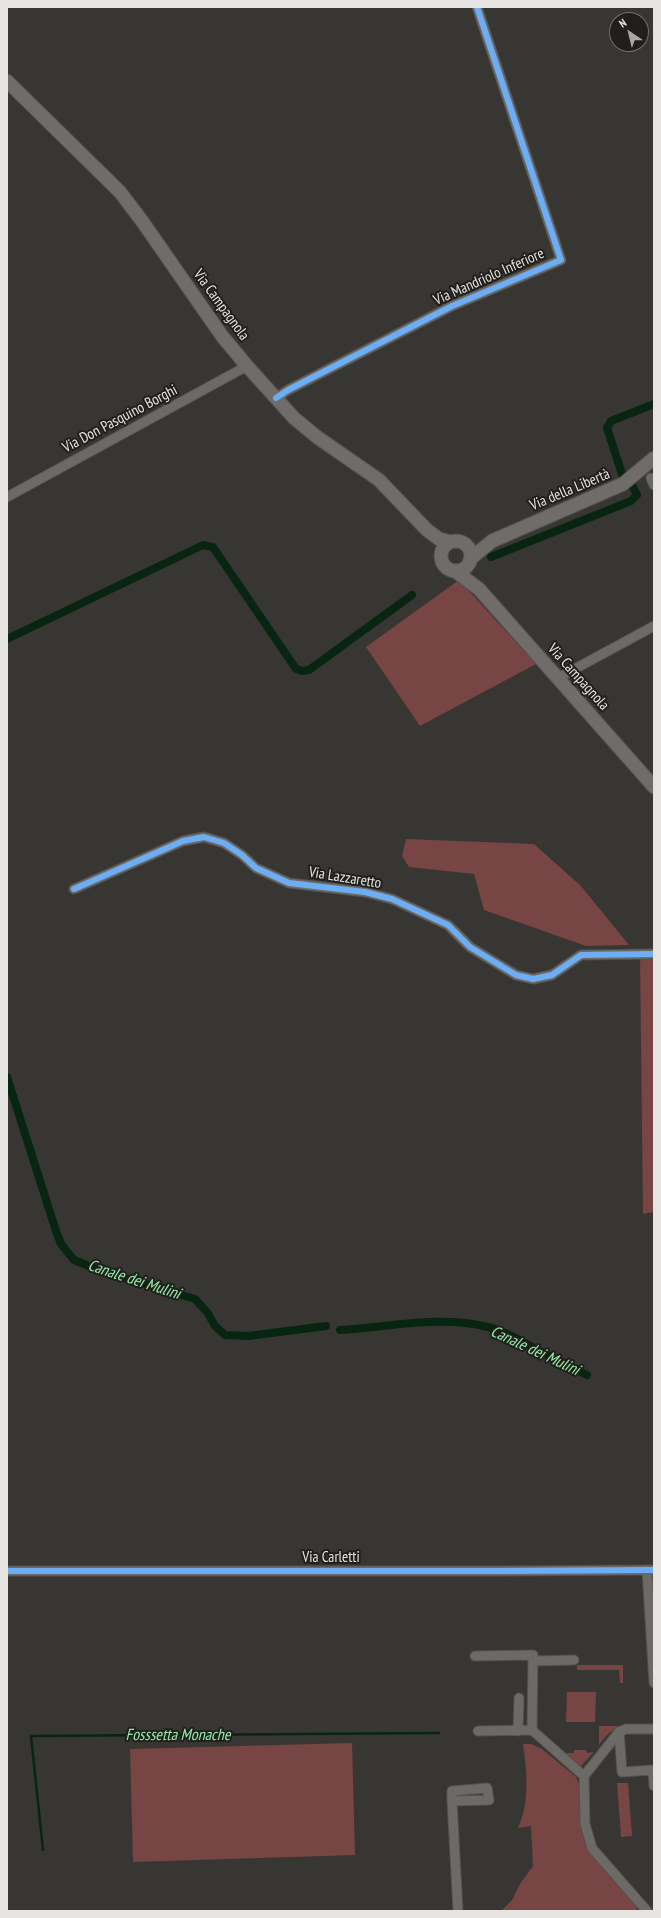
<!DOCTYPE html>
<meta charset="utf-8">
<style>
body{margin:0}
#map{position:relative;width:661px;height:1918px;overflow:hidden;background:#383633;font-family:"PT Sans Narrow",sans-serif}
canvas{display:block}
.frame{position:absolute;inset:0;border:8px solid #e6e4e0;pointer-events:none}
.north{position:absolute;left:609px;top:12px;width:40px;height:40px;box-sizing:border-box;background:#201f1c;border:1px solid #6f6e6a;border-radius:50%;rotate:325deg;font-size:11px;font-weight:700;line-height:16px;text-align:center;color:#e6e4e0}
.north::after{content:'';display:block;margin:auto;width:14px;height:18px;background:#a9a7a3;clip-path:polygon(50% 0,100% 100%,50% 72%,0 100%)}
</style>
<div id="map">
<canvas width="661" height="1918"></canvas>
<div class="frame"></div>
<div class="north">N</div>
</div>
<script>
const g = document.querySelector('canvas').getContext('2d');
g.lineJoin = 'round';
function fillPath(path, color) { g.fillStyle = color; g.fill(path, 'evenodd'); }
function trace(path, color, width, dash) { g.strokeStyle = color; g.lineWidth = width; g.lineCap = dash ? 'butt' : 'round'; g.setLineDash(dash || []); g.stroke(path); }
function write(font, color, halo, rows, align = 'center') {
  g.font = font + ' "PT Sans Narrow",sans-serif'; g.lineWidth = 4; g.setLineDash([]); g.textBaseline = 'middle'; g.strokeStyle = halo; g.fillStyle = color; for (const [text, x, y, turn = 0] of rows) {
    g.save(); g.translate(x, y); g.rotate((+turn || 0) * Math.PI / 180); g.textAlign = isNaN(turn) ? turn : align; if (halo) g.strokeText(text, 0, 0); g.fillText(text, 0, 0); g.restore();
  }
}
const green = new Path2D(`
 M459,580L536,664L420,726L366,647Z
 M406,839L534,844L581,886L629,945L586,946L484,910L474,874L409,867L402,856Z
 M640,957L654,958V1212L643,1214Z
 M577,1665H623V1683H620L619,1670H577Z
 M567,1692H596L595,1722H566Z
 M599,1726H622C611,1730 605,1736 599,1745Z
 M352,1743L355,1855L133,1862L130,1749Z
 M523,1744H531L542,1749L576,1777L581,1790L586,1843L636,1903L637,1911H501L512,1900L520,1884L533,1866L531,1826L518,1828C530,1802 527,1772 523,1744Z
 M574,1750H586L587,1753L594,1752L580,1767L563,1753H574Z
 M617,1783H628L632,1836L621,1837Z`);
const stream = new Path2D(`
 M43,1850L31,1736L439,1733`);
const canal = new Path2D(`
 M623,477L607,428L611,421L654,404
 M491,557L631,501L637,495L633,487
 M7,639L203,545L213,547L296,669L302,671L309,670L412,595
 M7,1077L56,1231L61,1244L74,1260L104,1272L195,1299L207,1312L215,1326L225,1335L248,1336L326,1326
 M340,1330C390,1327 439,1315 488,1327C505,1331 521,1341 536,1349C553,1358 570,1367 587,1375`);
const street = new Path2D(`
 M276,398L288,390L452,306L561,260L477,7
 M651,478L654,485
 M7,497L247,366
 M558,678L654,626
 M74,889L183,841L204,837L224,843L242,855L256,868L289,883L365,892L392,899L448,925L470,947L516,975L533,979L552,975L581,955L654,954
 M647,1570L654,1683
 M7,1571H499L654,1570
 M475,1656L533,1655L532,1730L584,1776
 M533,1661L574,1660
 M478,1731L532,1730
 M518,1731L519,1698
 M619,1732L622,1772L653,1770L654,1786
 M452,1801L489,1800L487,1788L452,1791V1801L458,1911
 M647,1911L592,1848L585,1824L584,1776L619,1732L626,1729H654`);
const secondary = new Path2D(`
 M7,81L120,192L142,221L222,336L247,366L294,418L317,437L379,480L427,530L439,539L451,542
 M441 556a15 15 0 1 1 30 0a15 15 0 1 1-30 0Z
 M470,559L492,541L623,484L654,458
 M455,571L479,589L654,787`);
const cycleway = new Path2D(`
 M276,398L288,390L452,306L561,260L477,7
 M74,889L183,841L204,837L224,843L242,855L256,868L289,883L365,892L392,899L448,925L470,947L516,975L533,979L552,975L581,955L654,954
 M7,1571H499L654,1570`);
const streetNames = [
 ["Via Mandriolo Inferiore",489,277,-24],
 ["Via Campagnola",221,305,54],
 ["Via Don Pasquino Borghi",120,419,-28],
 ["Via della Libertà",570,490,-23],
 ["Via Campagnola",578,677,48],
 ["Via Lazzaretto",345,878,9],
 ["Via Carletti",331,1558]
];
const waterNames = [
 ["Canale dei Mulini",134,1280,18],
 ["Canale dei Mulini",535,1351,25],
 ["Fosssetta Monache",178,1735]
];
fillPath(green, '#774543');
trace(stream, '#072510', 2.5);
trace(canal, '#072510', 8);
trace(street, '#53524f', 11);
trace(secondary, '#53524f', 15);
trace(street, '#6b6a67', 9);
trace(secondary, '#6f6c69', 13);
trace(cycleway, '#6dadf4', 6);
write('15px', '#e6e4e0', '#201f1c', streetNames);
write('italic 16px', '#94ecaa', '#201f1c', waterNames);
</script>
